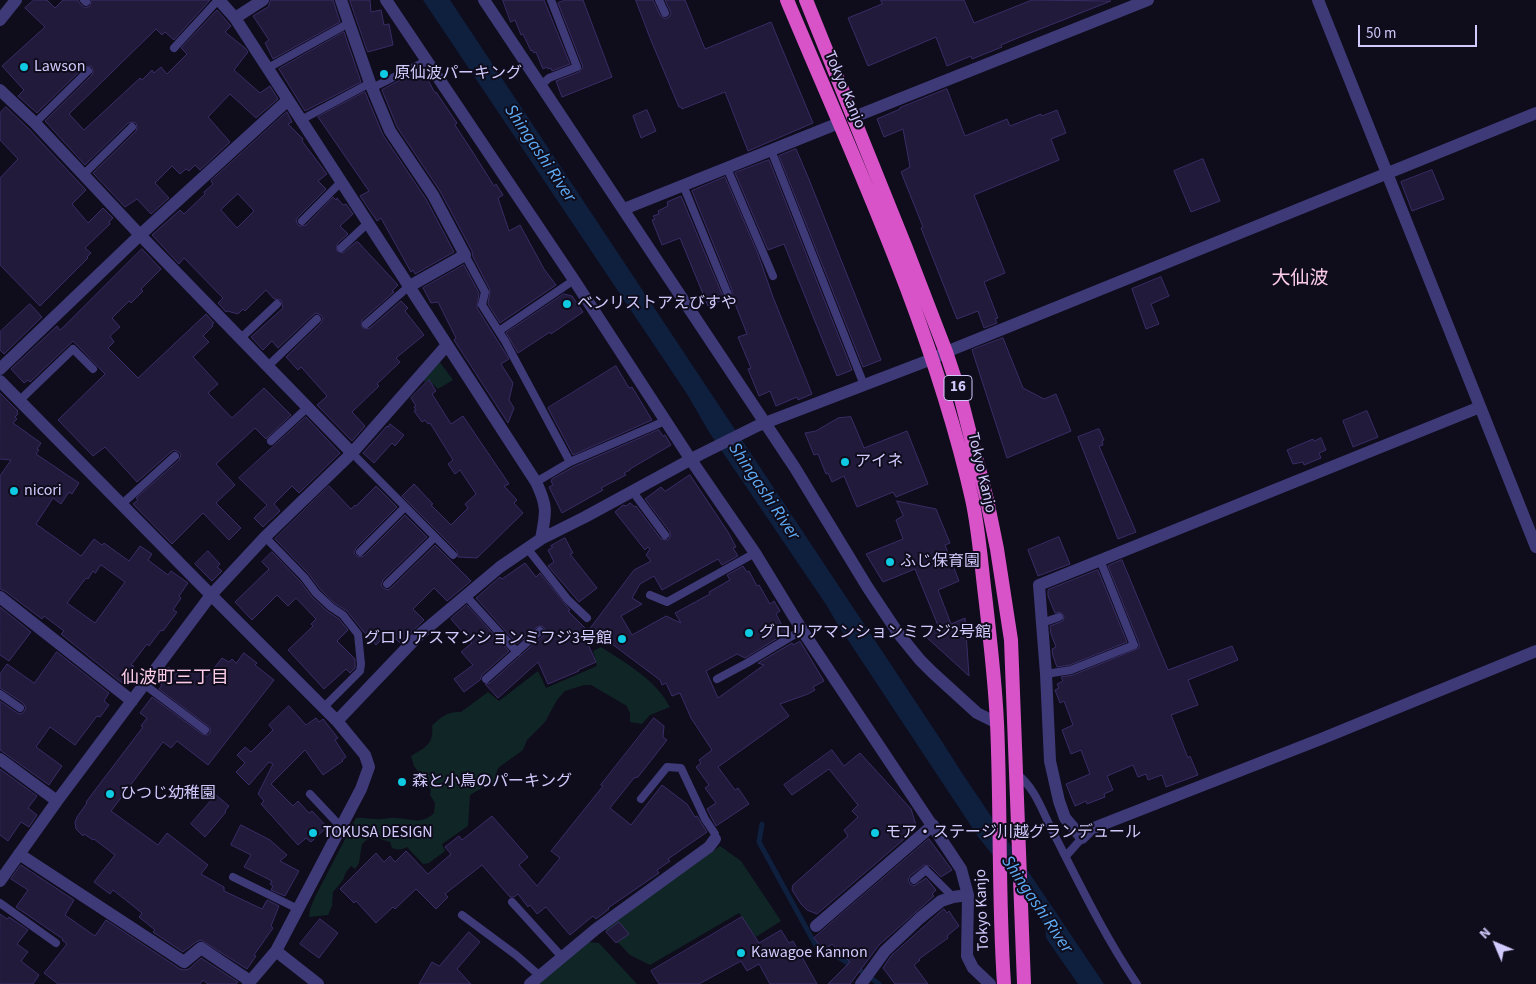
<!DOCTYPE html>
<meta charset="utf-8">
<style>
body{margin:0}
#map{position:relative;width:1536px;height:984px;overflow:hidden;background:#0f0c1c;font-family:"Source Sans 3",sans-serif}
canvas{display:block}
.north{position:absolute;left:1471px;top:919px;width:50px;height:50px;-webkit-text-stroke:4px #0f0c1c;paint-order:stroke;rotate:315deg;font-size:14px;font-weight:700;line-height:20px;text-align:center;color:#d1cafc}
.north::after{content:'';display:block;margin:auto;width:18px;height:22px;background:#d1cafc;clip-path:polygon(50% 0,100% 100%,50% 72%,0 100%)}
.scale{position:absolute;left:1358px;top:25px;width:119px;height:22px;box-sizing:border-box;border:2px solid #d1cafc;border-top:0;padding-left:6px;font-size:15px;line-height:18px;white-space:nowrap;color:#d1cafc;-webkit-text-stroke:4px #0f0c1c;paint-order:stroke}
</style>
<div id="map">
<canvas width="1536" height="984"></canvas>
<div class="north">N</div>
<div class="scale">50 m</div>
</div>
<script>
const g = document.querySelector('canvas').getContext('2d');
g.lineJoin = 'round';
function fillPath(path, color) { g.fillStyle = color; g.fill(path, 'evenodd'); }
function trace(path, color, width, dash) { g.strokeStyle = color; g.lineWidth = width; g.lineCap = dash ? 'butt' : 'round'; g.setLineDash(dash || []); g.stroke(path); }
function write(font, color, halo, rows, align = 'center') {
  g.font = font + ' "Source Sans 3","Noto Sans JP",sans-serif'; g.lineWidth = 4; g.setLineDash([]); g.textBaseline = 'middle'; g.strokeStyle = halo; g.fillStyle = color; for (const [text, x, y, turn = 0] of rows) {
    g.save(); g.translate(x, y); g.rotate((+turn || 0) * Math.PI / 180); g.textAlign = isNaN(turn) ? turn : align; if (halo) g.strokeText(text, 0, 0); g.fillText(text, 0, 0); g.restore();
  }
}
const green = new Path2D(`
 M439,361L453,380L438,389L429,380L424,382L423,377Z
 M601,647C627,664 655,679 670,707L650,715L642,724L630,722V714L627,706L591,685H584L565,691L557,700L545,722L527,740L523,750L498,768L494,782L487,787L482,788L470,795L468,826L442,844L445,851L429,863L423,864L407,847C402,850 398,850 392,848L390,842L371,836L362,844L359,863L355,869L351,866L346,872L343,880L333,892L332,906L328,915L309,917L310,909L315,897L356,818C364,817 368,819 376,819C383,820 390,817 396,818C412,819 422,825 434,813L435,803L430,795L431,790L414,766L411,756C426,747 434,744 432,726C440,717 448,711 461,712L488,692L499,701L538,671L546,688L597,666L593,651Z
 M720,846L741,861L781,921L756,937L739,913L650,965L630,955L605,929L619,918Z
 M589,942L599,943L637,984H539Z`);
const water = new Path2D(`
 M423,0H450L943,743L962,773L1104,984H1078L1046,938L1045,926L1028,899L979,838L838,625L827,606L709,432L687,394Z`);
const stream = new Path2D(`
 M762,824L759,842L815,944L822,952L835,955L861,971
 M871,978L879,984`);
const building = new Path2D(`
 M34,0H47L55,8L63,0H78L80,4L85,8L90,6L91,0H210L174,40L165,32L162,35L156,29L69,114L84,130L140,78L142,80L152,70L154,73L161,67L167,74L187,54L181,48L217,10L231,26L225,32L245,48L248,52L234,70L260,93L270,86L278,99L256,118L230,94L208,117L230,142L200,170L195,165L189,171L186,169L180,174L172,166L155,183L169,198L151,214L137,199L125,207L93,173L136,131L137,128L136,123L133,122L128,123L85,165L45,121L92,75L93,72L92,67L89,66L84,67L37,113L18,96L24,90L2,66L45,27L25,8Z
 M271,0H333L340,22L273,59L265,43L269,40L253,16L268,7Z
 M350,0H370L371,12L381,10L384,25L389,24L393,45L368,52Z
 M503,0H544L570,64L552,71L551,68L548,69L547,67L543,69L536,52L534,53L532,50L531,51L523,34L521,35L515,20L511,22Z
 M566,0H583L612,77L562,97L556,81L579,72L583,67L558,3Z
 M636,0H653L660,15L665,19L669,17L671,13L665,0H685L705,49L771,22L813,123L748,151L725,92L682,109L681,107H679L650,38Z
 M881,0H964L974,23L1032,0L1111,1L1020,37L1001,45L1002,47L972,59L971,56L947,66L936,37L868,66L848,18L882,4Z
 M344,32L361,82L305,111L279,69Z
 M422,69L435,93L436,92L457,123L455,125L474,154L494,186L496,184L503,195L498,198L509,231L520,225L544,269L556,285L500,323L488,304L490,290L473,257L472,251L440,191L397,127L382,90Z
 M947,89L965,136L1007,119L1010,126L1041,114L1042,116L1057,110L1066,133L1051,139L1059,160L974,195L1005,273L984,282L998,318L995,319L997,323L984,328L978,311L957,319L921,228L923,227L901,172L910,167L903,129L884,137L877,119L900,109V108Z
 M365,92L383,135L426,199L454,252L415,274L413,270L411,272L381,218L377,221L360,196L369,191L318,117Z
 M6,107L29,129L86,190L72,204L88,223L103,208L113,218L109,222L110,224L85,248L91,253L87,257L88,258L40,306L0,265V178L18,159L0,140V113Z
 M647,110L656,131L641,138L633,116Z
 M287,112L292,122L288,124L303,139L302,141L327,174L318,181L326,189L298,217L296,220L298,225L301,226L306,225L333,197L336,200L337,198L343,205L346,204L353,214L340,226L348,234L337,244V251L343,253L356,242H358L398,285L392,291L394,292L362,320V327L365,329L370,328L401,301L408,308L405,311L424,335L396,358L400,362L377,384L379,386L352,412L365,426L352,441L317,405L327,396L301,367L298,370L286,357L321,323L323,318L321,315L316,313L313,315L278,348L272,341L263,350L251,337L283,308L281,300L274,299L266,290L245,311L243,309L238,314L227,311L226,312L218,303L223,298L184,258L179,264L152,235L180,210L184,214L205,194L204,192L213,184L211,181ZM238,194L254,211L237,228L221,210Z
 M796,149L808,177L881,360L863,367L779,156Z
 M1203,159L1220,201L1191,212L1174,171Z
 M769,160L852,370L837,376L784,244L768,250L735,173Z
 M1432,170L1444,199L1412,211L1401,182Z
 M725,177L758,254L773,297L812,394L798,400L797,397L776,406L770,391L759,396L748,369L751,368L738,337L747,334L732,296L708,306L680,238L662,245L652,220L655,219L653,216L659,214L658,211L668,206L667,202L681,196L722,294L726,297H730L732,293V290L692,191Z
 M142,249L161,269L141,289L143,291L131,303L129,301L112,318L120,327L110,336L114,342L108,348L138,378L206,314L214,323L212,324L213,326L203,336L209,342L193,357L218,384L208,393L232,418L264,388L291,415L266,439L255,428L216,464L235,485L216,503L241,528L229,540L203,513L172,544L133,504L138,500L136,498L179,460L181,455L179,452L174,450L171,452L137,482L105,447L93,456L58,420L105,374L73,341L30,382L28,380L24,383L11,369L57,326L60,330Z
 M464,265L479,293L477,308L509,359L501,364L513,383L509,400L514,408L508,423L454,340L456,338L438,302L431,303L423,288Z
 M1161,277L1169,296L1151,304L1159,324L1146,329L1132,289Z
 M564,294L572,296L583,312L551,334L550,332L518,353L506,333Z
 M30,304L42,317L4,354L0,350V332Z
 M1003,338L1023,388L1044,399L1056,394L1071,431L1007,458L972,350Z
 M616,366L629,388L632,387L652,420L573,455L548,408Z
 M429,380L436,391L432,394L451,424L463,416L509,484L504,486L517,500L514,503L523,513L477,558L458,557L457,551L402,496L414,484L433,504L431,505L451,525L468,508L465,504L476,494L460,470L455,474L448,464L453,460L430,423L428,424L425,420L422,422L414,411L416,410L414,407L416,406L411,398Z
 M0,393L18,411L17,412L18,414L15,417L17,419L13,423L41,443L37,449L39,450L36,454L79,483L72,494L69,492L61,504L53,498L36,524L81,556L94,539L102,545L104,543L129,561L140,546L152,554L148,560L168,575L171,571L188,583L179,596L181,598L173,610L177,612L163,631L161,630L149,646L147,644L131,665L134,666L122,683L61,634L64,631L44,616L42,619L5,591L0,589V476L11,460L0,459ZM101,565L125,582L95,623L67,603L86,578L88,579L93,571L95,573Z
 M1367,411L1378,437L1353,447L1343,421Z
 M306,417L340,453L299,493L292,486L274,504L280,511L263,527L254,518L267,505L239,478Z
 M851,417L864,448L907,431L928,484L896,497L893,492L857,507L844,476L832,482L828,473L826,474L818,454L814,455L805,433L816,431L838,418Z
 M390,424L404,435L395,446L392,443L374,463L363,453L387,426L388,427Z
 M1099,429L1104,440L1102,441L1103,445L1099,446L1136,532L1118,539L1078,437Z
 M659,430L663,436L665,435L671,445L630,469V470L624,473L626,475L601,488L603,490L562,513L549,487L553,485L551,481L552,479L573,467Z
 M1321,438L1326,450L1319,453L1321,458L1304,465L1303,462L1293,464L1287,450L1313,439L1314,441Z
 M690,475L728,532L736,547L733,548L738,556L722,565L718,559L662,590L654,576L640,584L632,598L642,604L621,616L632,635L666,616L681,623L675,613L710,594L709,592L730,580L727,575L743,566L747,572L749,571L757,586L759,585L770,604L774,601L780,611L776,614L786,633L745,658L737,654L706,671L718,698L764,665L758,663L792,643L793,645L800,641L824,681L813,687L815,690L808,694L780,704L789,716L718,767L735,790L738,788L749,804L716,826L707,809L716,803L705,788L709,785L696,767L701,763L699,760L712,750L691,718L680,693L672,696L666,683L662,685L660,680L612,644L587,642L596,662L578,670L579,671L548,684L538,662L498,698L485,684L490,683L520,656L544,635L545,629L542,626L537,627L517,644L476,598L500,577L502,579L525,563L536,577L540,573L570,610L568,611L588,631L634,570L651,561L646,555L650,549L648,547L645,550L615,512L623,505L626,506L630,503L635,507L636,506L661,539L668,540L670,537V532L645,499L661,487L665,491Z
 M329,486L351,509L355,505L356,506L376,486L397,507L356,548L354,553L358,557L364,556L405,515L427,537L383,580L381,585L383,588L388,590L391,588L435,545L471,581L447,601L434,588L413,609L424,620L400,643L389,632L376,645L363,631L347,611L334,603L320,589L308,573L275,539Z
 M897,501L936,509L950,543L945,545L959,581L938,590L951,624L965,618L969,676L924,635L939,628L915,569L883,582L866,554L903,539L896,520L903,516Z
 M1059,537L1070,564L1038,576L1028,550Z
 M565,538L573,553L570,554L597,588L579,602L548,566L554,562L548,550L553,547L551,546Z
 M208,551L220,564L217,567L222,571L212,581L195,564Z
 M272,552L300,581L312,597L327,611L339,619L348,630L337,641L355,659V668L350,673L346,669L324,689L288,650L313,626L311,624L316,619L296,598L288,606L277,595L252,620L235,602L269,569L262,562Z
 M1122,560L1168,670L1232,646L1238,660L1188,680L1198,705L1171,715L1188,758L1190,756L1198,775L1166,787L1162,775L1148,780L1146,774L1138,777L1133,765L1107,776L1113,790L1104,794L1105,797L1087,804L1086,801L1075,806L1066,784L1090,774L1081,750L1071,754L1062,730L1073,725L1064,701L1060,703L1055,690L1059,688L1057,684L1063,681L1061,677L1073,675L1139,648V643L1108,566Z
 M1098,570L1127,642L1070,665L1057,667L1053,656L1052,649L1056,647L1051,634L1050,626L1063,621L1064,616L1060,612L1055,613L1048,596V590Z
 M467,605L509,651L482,675L480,680L464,692L454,679L473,665L461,652L472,643L451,619Z
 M0,607L31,632L9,661L0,655Z
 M57,652L109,693L104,701L109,705L100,717L97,716L75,745L50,727L36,747L62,766L49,785L0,750V701L19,714L23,713L26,708L23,703L0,688V674L7,664L34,683Z
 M244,653L257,663L255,665L274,680L208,765L177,741L171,748L163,742L111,811L158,845L167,833L208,865L201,874L224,887V891L262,909L267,900L279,906L271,926L273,928L254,955L256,956L247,969L201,940L196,942L183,952L153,932L155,930L139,917L142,913L113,890L110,894L94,882L115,855L94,839L93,840L84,834L83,836L76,829L75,822L77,817L87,803L86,802L143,727L141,726L147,718L140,713L152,697L202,734L207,735L210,733V728L208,726L159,689L162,685L157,682L168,667L185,680L194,668L207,677L222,658L229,662L232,659L236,663Z
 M289,706L306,725L316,718L319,722L323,719L338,738L335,740L346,757L342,760L343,761L323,775L305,750L271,784L293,806L298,801L309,813L312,811L327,827L311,842L306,838L298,845L261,804L264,801L258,794L273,764L269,762L249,785L236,772L245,763L237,755L245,747L251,752L273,730L269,725Z
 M654,718L664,726L663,737L667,740L638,777L634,778L610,808L631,825L662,785L687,804L695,817L697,816L707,832L668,859L670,861L657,870L659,873L608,908L609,909L596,919L593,916L570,935L546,907L537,914L530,905L528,907L518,894L514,897H510L482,865L445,894L448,897L436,909L416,889L395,909L393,907L376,923L356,901L354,903L340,889L376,853L384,862L390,856L395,862L406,851L428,874L451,854L445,847L459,836L462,840L492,816L528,857L519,865L537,886L560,858L551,851L603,786L601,785Z
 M832,750L844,766L860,753L911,809L917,828L817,914L807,910L801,904L792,890L793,885L848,836L844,830L858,817L852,811L858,805L829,769L792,795L784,785Z
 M0,769L37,796L28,808L37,815L29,827L21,822L8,841L0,835Z
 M216,795L229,806L225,811L226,812L205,837L191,824Z
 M241,825L270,840L287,855L280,861L299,871L285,896L271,890L273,886L270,884L272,881L244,867L251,855L231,845Z
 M929,839L952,870L941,877L930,866L924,865L910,876L908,880L910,884L914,886L926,878L936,890L932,894L934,896L879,945L850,984H828L850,962L832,944L824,951L814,938Z
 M21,865L74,900L65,915L95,936L106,920L180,969L184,970L189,969L201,958L238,982L236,984H208L203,980L200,984H58L44,973L67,944L62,940L63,939L16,907L28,890L11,879Z
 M944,909L947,913L949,911L959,926L947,936L948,938L919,959L920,960L914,965L928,984H895L883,968L891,956Z
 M0,914L7,919L9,917L28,930L17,944L28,952L21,961L39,975L33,984H0Z
 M742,917L759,943L781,930L789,943L793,941L817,984H770L759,964L747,971L741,961L699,984H659L651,971Z
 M320,919L338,933L319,958L300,944Z
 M619,922L629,934L616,943L606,932Z
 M469,932L480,942L457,969L471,984H419L432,962L439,966Z`);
const service = new Path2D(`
 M84,0L86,2
 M659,0L665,13
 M174,48L218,0
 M268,68L349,23
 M540,86L549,78L577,67L551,0
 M372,88L428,60
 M301,120L370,83
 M35,123L88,71
 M771,150L864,385
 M727,168L773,276
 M83,175L132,127
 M683,185L727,292
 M302,221L341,182
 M341,248L368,223
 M465,255L485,292L482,305L505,341L570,462
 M366,324L408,287
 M499,331L574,280
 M241,338L277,304
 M268,366L317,319
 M19,401L73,349L93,369
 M271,441L308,407
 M352,453L453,555
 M536,482L570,462L665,421
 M633,492L665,535
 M122,504L175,456
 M265,537L304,577L316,593L331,607L343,615L358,634L361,664L360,671L324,707
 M527,548L568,600L587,618
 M360,552L405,507
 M387,584L435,537
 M650,595L667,602L755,553
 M466,596L517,652
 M1042,623L1059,617
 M1046,674L1071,670L1134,645L1100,560
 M486,679L540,631
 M717,679L747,663L802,630
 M145,685L205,730
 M0,694L20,708
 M1017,774C1036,789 1042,811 1053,832C1079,883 1105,937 1137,984
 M310,794L341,827
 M641,799L667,767L681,768L705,819L715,834V839
 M1066,856L1082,838
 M233,877L298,909
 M914,880L926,870L953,897
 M512,902L562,957
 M0,903L56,943
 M462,915L516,955L540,976`);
const minor = new Path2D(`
 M219,0L235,18L536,482C548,507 546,513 541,539
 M341,0L370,83L390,131L433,195L465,255L408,287
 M386,0L574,280L691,460L755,553L802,630L961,869L968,895L967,956L973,968L990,984
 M484,0L795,468L868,588L898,633L920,660L932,672L977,713L997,723
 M1318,0L1536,547
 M235,18L263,0
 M0,20L16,0
 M0,90L35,123L140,235L352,453
 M854,117L1148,0
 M624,209L839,123
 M0,369L140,235L288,100
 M0,381L211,595L337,721L365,755L369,767L361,789L276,951L248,984
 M1480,407L1039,585L1046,674L1050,761L1059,801L1065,818L1082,838L1091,829L1321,739L1536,651
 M0,597L132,701
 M337,721L419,635L500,567L541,539L585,517L699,455L757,426L932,359L946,352L1536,113
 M0,759L57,801
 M19,854L184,962L201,948L250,981
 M0,881L57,801L211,595L265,537L352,453L447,345
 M816,926L933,825
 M276,951L318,984
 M530,984L596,929L709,847L715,839
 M861,984L885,951L920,918L941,901L953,897L968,895`);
const trunk = new Path2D(`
 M787,0C855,162 933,327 972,499C979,531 981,563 985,595C990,638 995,680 997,723C1001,810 998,897 1004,984
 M806,0L906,248L946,352L959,391L987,500L997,549L1011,640L1024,984`);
const markers = [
 [24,67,5,"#0fcae3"],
 [384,74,5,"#0fcae3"],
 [567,304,5,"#0fcae3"],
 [845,462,5,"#0fcae3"],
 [14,491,5,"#0fcae3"],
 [890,562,5,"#0fcae3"],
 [749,633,5,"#0fcae3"],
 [622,639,5,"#0fcae3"],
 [402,782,5,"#0fcae3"],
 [110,794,5,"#0fcae3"],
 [313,833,5,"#0fcae3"],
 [875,833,5,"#0fcae3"],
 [741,953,5,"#0fcae3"]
];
const shields = [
 [958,388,28]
];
const shieldNames = [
 ["16",958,388]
];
const poiNames = [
 ["Lawson",34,67],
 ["原仙波パーキング",394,74],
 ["ベンリストアえびすや",577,304],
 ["アイネ",855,462],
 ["nicori",24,491],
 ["ふじ保育園",900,562],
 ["グロリアマンションミフジ2号館",759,633],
 ["グロリアスマンションミフジ3号館",612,639,"right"],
 ["森と小鳥のパーキング",412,782],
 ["ひつじ幼稚園",120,794],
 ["TOKUSA DESIGN",323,833],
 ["モア・ステージ川越グランデュール",885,833],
 ["Kawagoe Kannon",751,953]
];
const streetNames = [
 ["Tokyo Kanjo",844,90,67],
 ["Tokyo Kanjo",981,473,77],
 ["Tokyo Kanjo",983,910,-92]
];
const waterNames = [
 ["Shingashi River",539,154,56],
 ["Shingashi River",763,492,56],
 ["Shingashi River",1036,905,56]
];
const neighbourhoodNames = [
 ["仙波町三丁目",175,679]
];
const quarterNames = [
 ["大仙波",1300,280]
];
fillPath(green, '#102525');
fillPath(water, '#0e203e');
trace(stream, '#0e203e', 5);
fillPath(building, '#211a3b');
trace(building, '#3a2d66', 1);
trace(service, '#3e3a78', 8);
trace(minor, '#3e3a78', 12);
trace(trunk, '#d853c7', 14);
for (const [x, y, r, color] of markers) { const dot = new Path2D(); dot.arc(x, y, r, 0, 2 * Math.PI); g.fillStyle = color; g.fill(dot); trace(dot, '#0f0c1c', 2); }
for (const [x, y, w] of shields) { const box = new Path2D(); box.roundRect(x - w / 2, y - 12.5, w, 25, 4); g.fillStyle = '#0f0c1c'; g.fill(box); trace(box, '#d1cafc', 1); }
write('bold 15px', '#d1cafc', null, shieldNames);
write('16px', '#d1cafc', '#0f0c1c', poiNames, 'left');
write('16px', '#d1cafc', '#0f0c1c', streetNames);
write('italic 18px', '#5facf5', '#0f0c1c', waterNames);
write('18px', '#fccce9', '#0f0c1c', neighbourhoodNames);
write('19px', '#fccce9', '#0f0c1c', quarterNames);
</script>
